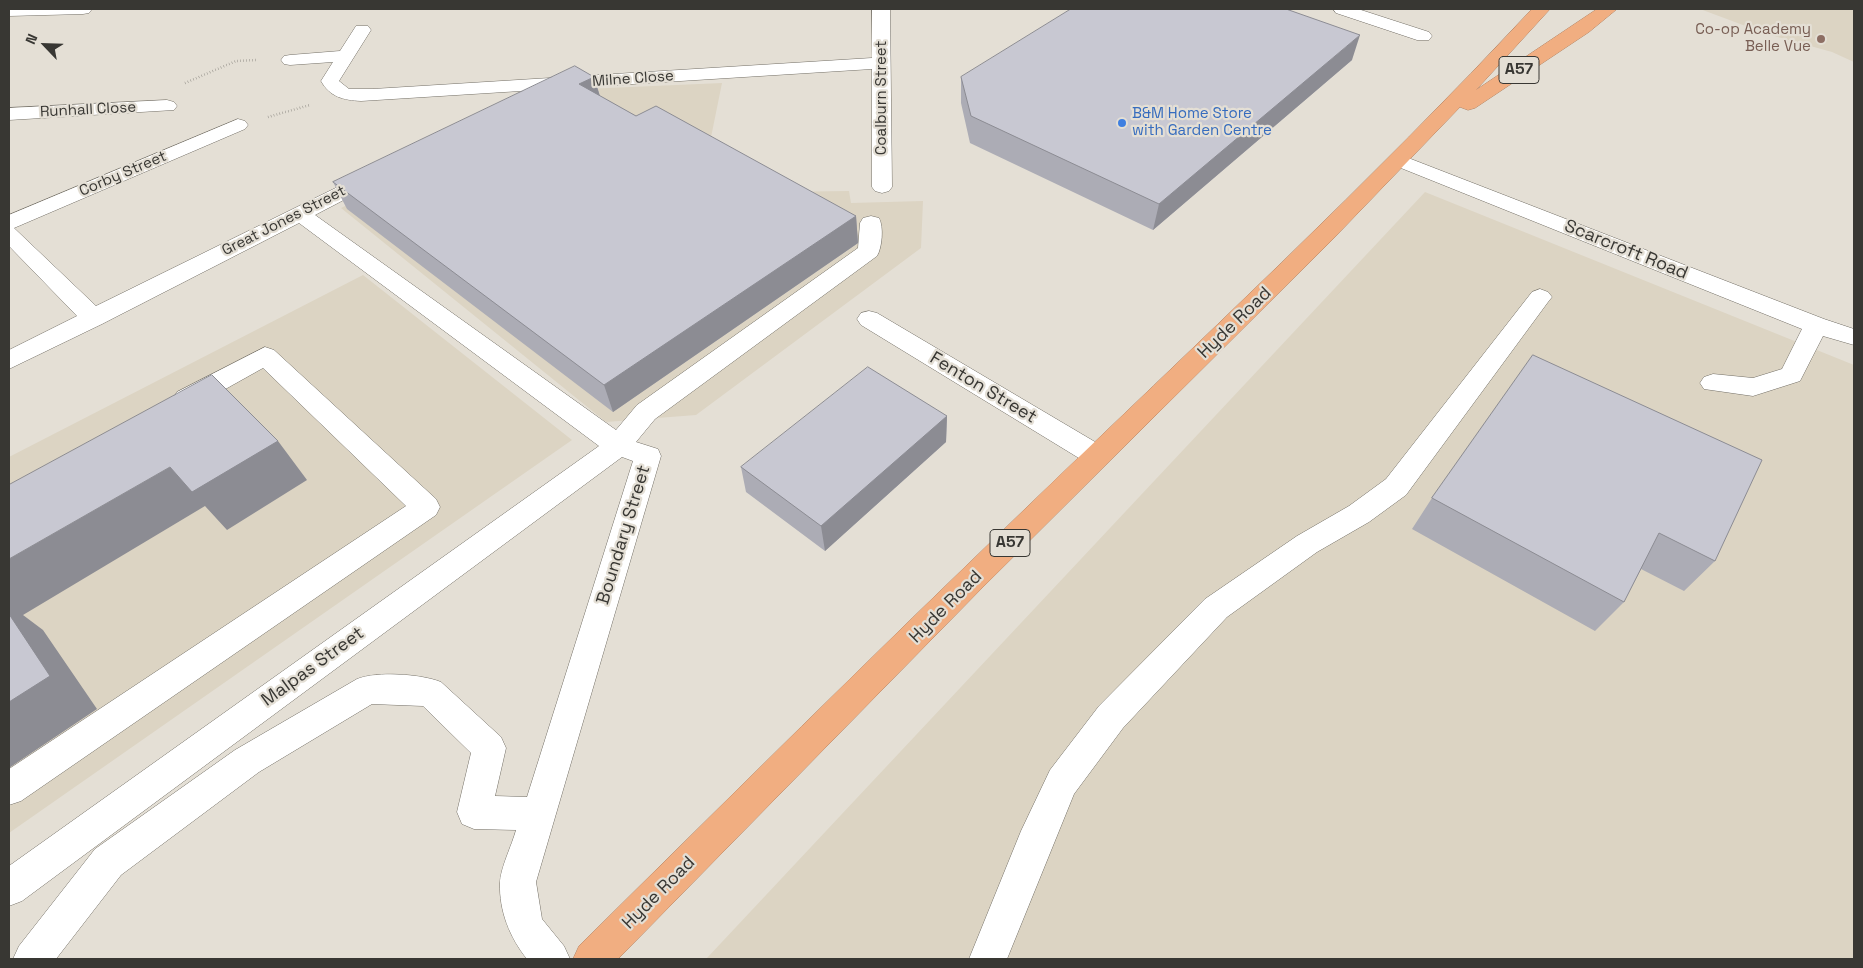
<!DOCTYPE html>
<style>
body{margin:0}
#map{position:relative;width:1863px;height:968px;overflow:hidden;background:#e4dfd5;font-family:"Space Grotesk",sans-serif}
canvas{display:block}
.frame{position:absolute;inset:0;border:10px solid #383733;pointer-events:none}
.north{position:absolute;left:20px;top:20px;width:50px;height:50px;-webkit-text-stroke:4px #e4dfd5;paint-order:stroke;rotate:294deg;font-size:14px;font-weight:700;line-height:20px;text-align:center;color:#383733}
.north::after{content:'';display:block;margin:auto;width:18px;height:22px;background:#383733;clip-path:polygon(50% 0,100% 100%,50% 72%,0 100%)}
</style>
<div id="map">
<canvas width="1863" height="968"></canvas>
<div class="frame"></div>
<div class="north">N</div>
</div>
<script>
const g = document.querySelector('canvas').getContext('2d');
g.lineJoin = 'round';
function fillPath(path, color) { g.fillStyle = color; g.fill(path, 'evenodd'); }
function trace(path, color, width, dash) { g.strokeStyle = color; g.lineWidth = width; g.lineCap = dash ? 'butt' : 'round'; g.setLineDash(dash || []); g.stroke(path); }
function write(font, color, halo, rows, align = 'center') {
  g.font = font + ' "Space Grotesk",sans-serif'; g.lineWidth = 4.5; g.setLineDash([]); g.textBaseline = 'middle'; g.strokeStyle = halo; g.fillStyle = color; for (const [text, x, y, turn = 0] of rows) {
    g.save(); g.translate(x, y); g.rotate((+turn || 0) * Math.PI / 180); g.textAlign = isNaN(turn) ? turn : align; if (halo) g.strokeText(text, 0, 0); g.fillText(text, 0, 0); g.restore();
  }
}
const built = new Path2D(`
 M1700,9H1854V62L1832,52L1767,34Z
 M722,83L707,157L773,192L849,191L851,203L923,201L921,248L696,415L606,422L341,208L585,89Z
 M1425,192L1854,365V959H706Z
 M363,275L572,440L9,833V457Z`);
const path = new Path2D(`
 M185,83L236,61L256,60
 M268,117L310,105`);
const minor = new Path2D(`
 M9,9H92L89,13L83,14L9,16Z
 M872,9H890L892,187L889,191L882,193L875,191L872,187V69L361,101C343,100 330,97 321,81L333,62L290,65L284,64L281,60L284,56L290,55L340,51L356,26H368L371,30L339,81L349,89H373L872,58Z
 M1333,9H1358L1429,32L1432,36L1429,40H1417L1336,13Z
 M167,100L174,102L177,106L174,110L9,120V108Z
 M238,119L245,121L248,125L245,129L14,228L96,306L366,173L373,171L380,173L383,177L380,181L315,215L616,430L637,405L858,248L860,223L863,218L871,216L879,218C884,227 882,248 877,256L655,419L636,442L658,449L661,456L536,882L542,919L564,946L570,959H527C510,938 499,911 500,883C500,869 512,845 516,830L474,829L462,824L457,812L471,753L423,706L372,704L259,772L121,875L56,959H13L19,946L95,849L235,750L357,679C377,671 421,674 441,682L501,737L506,748L495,796L527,797L633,461L622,457L22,901L9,906V866L599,446L299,223L102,324L9,369V350L77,316L9,246V215Z
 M1398,154L1824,319L1854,329V345L1823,336L1800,381L1753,396L1704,389L1700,383L1704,377L1713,374L1753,378L1782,369L1802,329L1391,164L1388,160L1391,156Z
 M1540,289L1548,292L1552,297L1548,302L1406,495L1369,522L1317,552L1227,617L1123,728L1074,794L1007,959H969L1021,831L1050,770L1099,706L1205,599L1297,536L1349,506L1386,479L1532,292Z
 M869,311L877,313L1107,449L1110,456L1107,463L1097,466L1087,463L861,325L857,319L861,313Z
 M265,347L274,350L436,499L440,507L436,515L21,801L9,805V769L406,506L263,368L195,406L186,408L177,406L173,399L177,392Z`);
const highway = new Path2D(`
 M1532,9H1550L1476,90L1597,9H1617L1589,32L1475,108L1468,110L1460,107L1332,240L982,588L618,959H573L579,946C727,800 875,653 1025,509C1196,344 1370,183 1532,9Z`);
const wall = new Path2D(`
 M1352,60L1153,230L970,143L961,103V77Z
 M594,77L600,96L636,116L856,216L858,243L613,412L347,209L333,182Z
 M1533,355L1715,561L1684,591L1641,569L1624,602L1595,631L1412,529L1432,498Z
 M947,416L946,442L825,551L746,492L741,467Z`);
const shadedWall = new Path2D(`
 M1360,35L1352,60L1153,230L1159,204Z
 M594,77L602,103L579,84Z
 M856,216L858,243L613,412L604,385Z
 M947,416L946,442L825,551L821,526Z
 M278,441L307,480L227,530L205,506L23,615L43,630L97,709L9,768V559L170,467Z`);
const building = new Path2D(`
 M1071,9H1286L1360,35L1159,204L971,116L961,77Z
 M575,66L594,77L579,84L636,116L656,106L856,216L604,385L333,182Z
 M1533,355L1762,460L1715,561L1659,533L1624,602L1432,498Z
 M868,367L947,416L821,526L741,467Z
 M212,375L278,441L192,492L170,467L9,559V485Z
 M9,614L50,676L9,702Z`);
const markers = [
 [1821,39,5,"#8d6e63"],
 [1122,123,5,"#3f7fe0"]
];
const farEducationnames = [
 ["Co-op Academy",1811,30],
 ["Belle Vue",1811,47]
];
const farStreetnames = [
 ["Milne Close",633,79,-4],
 ["Coalburn Street",882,98,-90],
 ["Runhall Close",88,110,-3],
 ["Corby Street",123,174,-23],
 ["Great Jones Street",284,221,-27]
];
const farShopnames = [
 ["B&M Home Store",1132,114],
 ["with Garden Centre",1132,131]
];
const shields = [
 [1519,70,40],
 [1010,543,40]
];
const shieldNames = [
 ["A57",1519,70],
 ["A57",1010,543]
];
const streetNames = [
 ["Scarcroft Road",1626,250,22],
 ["Hyde Road",1235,323,-44],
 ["Fenton Street",983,388,31],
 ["Boundary Street",624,535,-73],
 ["Hyde Road",946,607,-45],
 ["Malpas Street",313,667,-36],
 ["Hyde Road",659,893,-45]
];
fillPath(built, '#dcd4c3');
trace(minor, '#736f66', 1);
trace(highway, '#b08466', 1);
trace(path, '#8a8781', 2.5, [0.5, 2.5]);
fillPath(minor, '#fff');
fillPath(highway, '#f1ae81');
fillPath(wall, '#acacb5');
fillPath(shadedWall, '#8c8c93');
fillPath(building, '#c8c8d2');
trace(building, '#8c8c93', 1);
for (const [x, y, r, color] of markers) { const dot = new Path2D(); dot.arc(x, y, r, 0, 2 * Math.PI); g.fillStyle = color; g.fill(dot); trace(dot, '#e4dfd5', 2); }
write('15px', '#785e54', '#e4dfd5', farEducationnames, 'right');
write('15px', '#383733', '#e4dfd5', farStreetnames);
write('15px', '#366cbe', '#e4dfd5', farShopnames, 'left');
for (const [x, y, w] of shields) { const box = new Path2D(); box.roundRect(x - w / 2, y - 13.5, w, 27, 4); g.fillStyle = '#e4dfd5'; g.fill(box); trace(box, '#383733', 1); }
write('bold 16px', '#383733', null, shieldNames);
write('18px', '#383733', '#e4dfd5', streetNames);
</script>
